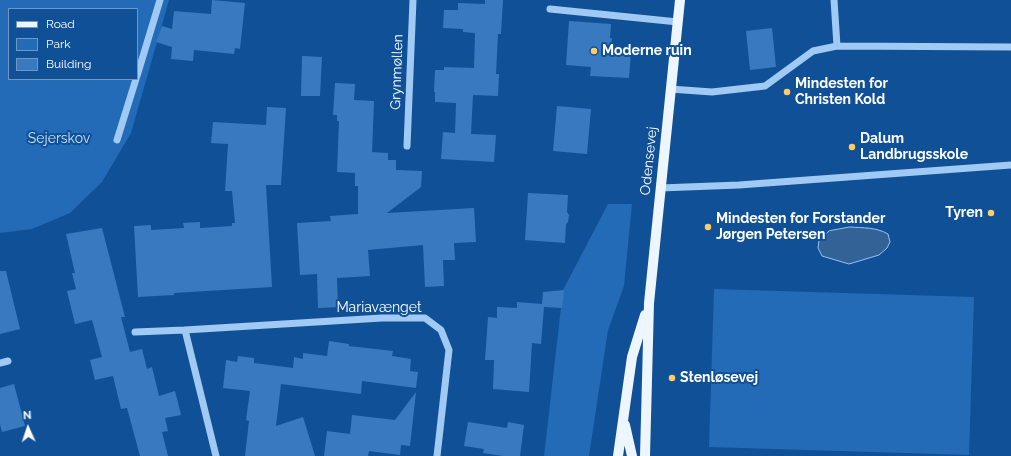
<!DOCTYPE html>
<meta charset="utf-8">
<style>
body{margin:0}
#map{position:relative;width:1011px;height:456px;overflow:hidden;background:#105097;font-family:Raleway,sans-serif}
canvas{display:block}
.legend{position:absolute;left:8px;top:8px;width:130px;height:72px;box-sizing:border-box;background:#105097;border:1px solid #7096c1;margin:0;padding:5px 7px;list-style:none;font-size:12px;color:#fff}
.legend li{display:flex;align-items:center;gap:8px;height:20px}
.legend b{width:20px;border:1px solid #7096c1}
.north{position:absolute;left:8px;top:408px;width:40px;height:40px;-webkit-text-stroke:3px #105097;paint-order:stroke;rotate:357deg;font-size:11px;font-weight:700;line-height:16px;text-align:center;color:#fff}
.north::after{content:'';display:block;margin:auto;width:14px;height:18px;background:#fff;clip-path:polygon(50% 0,100% 100%,50% 72%,0 100%)}
</style>
<div id="map">
<canvas width="1011" height="456"></canvas>
<ul class="legend">
<li><b style="height:5px;background:#edf5ff"></b>Road</li>
<li><b style="height:11px;background:#236ab7"></b>Park</li>
<li><b style="height:11px;background:#3979c0"></b>Building</li>
</ul>
<div class="north">N</div>
</div>
<script>
const g = document.querySelector('canvas').getContext('2d');
g.lineJoin = 'round';
function fillPath(path, color) { g.fillStyle = color; g.fill(path, 'evenodd'); }
function trace(path, color, width, dash) { g.strokeStyle = color; g.lineWidth = width; g.lineCap = dash ? 'butt' : 'round'; g.setLineDash(dash || []); g.stroke(path); }
function write(font, color, halo, rows, align = 'center') {
  g.font = font + ' Raleway,sans-serif'; g.lineWidth = 4; g.setLineDash([]); g.textBaseline = 'middle'; g.strokeStyle = halo; g.fillStyle = color; for (const [text, x, y, turn = 0] of rows) {
    g.save(); g.translate(x, y); g.rotate((+turn || 0) * Math.PI / 180); g.textAlign = isNaN(turn) ? turn : align; if (halo) g.strokeText(text, 0, 0); g.fillText(text, 0, 0); g.restore();
  }
}
const green = new Path2D(`
 M0,0H169L131,133L102,182L70,213L32,229L0,233ZM9,9H137V79H9Z
 M608,204H632L624,286L608,330L589,456H544L563,290Z
 M714,289L974,297L969,455L709,447Z`);
const water = new Path2D(`
 M850,227C863,228 876,227 888,234L890,242L887,248L879,255L849,264L822,256L818,248L819,240L829,231Z`);
const building = new Path2D(`
 M212,0L245,3L240,49L235,48L234,54L194,50L193,61L171,59L172,47L156,42L162,26L172,29L174,11L211,14Z
 M485,0H503L501,34H498L496,74H499L498,96L473,95L471,134L496,135L494,162L441,159L443,132L455,133L456,103L435,102V92H434L435,70H444V67L474,68L475,33L463,32V29L443,28L444,10H458V3L485,4Z
 M569,21L611,24L610,38H612L611,50L631,52L629,78L590,76L591,67L566,65Z
 M772,28L776,67L750,70L746,31Z
 M302,56L322,57L320,96H301Z
 M335,83L355,84L354,100L374,101L372,152L388,153V160H396V170L422,171L421,187L387,213L474,208L476,242L454,243L455,260H443L444,286L425,287L423,245L368,250L370,276L337,278L338,307L318,308L317,274L300,275L297,223L331,221L330,216L358,214V186H355V173L337,172L339,121H337V115H333Z
 M557,106L591,109L587,154L553,151Z
 M267,107L286,108L281,185H266L272,287L174,293V295L138,297L134,226L151,225V230L184,228L183,223L200,222V228L232,226V223H235L232,191H225L228,144L211,143L213,122L266,125Z
 M528,193L568,195L567,212L569,215L568,222L566,224L565,243L525,240Z
 M102,228L125,317H121L130,352L142,349L147,369L152,367L159,396L175,391L181,415L165,418L168,431L162,432L168,456H140L127,408L121,409L113,376L95,380L90,360L102,357L92,320L75,324L67,291L76,289L72,273H75L66,234Z
 M0,271H6L20,329L0,334Z
 M564,290L562,308L544,307L541,344L532,343L529,392L493,389L494,360H485L488,317L497,318V307L517,308V302L542,304L543,292Z
 M329,341L349,344V346L393,351L392,356L411,359L410,371L418,372L416,388L362,381L361,394L281,384L276,426L303,417L315,456H245L249,421L246,420L250,391L223,388L226,360L237,362L238,356L254,358V363L293,368L294,357L303,359V353L327,356Z
 M14,384L25,426L2,432L0,424V388Z
 M416,392L410,446L401,445L400,455L369,451L368,456H324L327,431L350,434L352,415L395,420Z
 M468,422L507,428L508,422L524,425L520,456H503L483,453L484,449L464,446Z`);
const minor = new Path2D(`
 M834,0L837,46L1011,47
 M550,9L678,22
 M137,76L160,0
 M670,89L712,92L765,86L813,51L837,46
 M117,140L136,79
 M407,146L413,0
 M660,188L739,185L1011,165
 M135,332L185,330
 M0,363L8,361
 M216,456L185,330L382,318H425L441,330L449,350L437,456`);
const major = new Path2D(`
 M625,425L632,456
 M618,456L632,357L645,315
 M645,456L649,303L680,0`);
const markers = [
 [594,51,4,"#ffcd63"],
 [787,92,4,"#ffcd63"],
 [852,147,4,"#ffcd63"],
 [991,213,4,"#ffcd63"],
 [708,227,4,"#ffcd63"],
 [672,378,4,"#ffcd63"]
];
const poiNames = [
 ["Moderne ruin",602,51],
 ["Mindesten for",795,84],
 ["Christen Kold",795,100],
 ["Dalum",860,139],
 ["Landbrugsskole",860,155],
 ["Tyren",983,213,"right"],
 ["Mindesten for Forstander",716,219],
 ["Jørgen Petersen",716,235],
 ["Stenløsevej",680,378]
];
const streetNames = [
 ["Grynmøllen",397,72,-88],
 ["Odensevej",649,161,-84],
 ["Mariavænget",379,308]
];
const parkNames = [
 ["Sejerskov",59,139]
];
fillPath(green, '#236ab7');
fillPath(water, '#336296');
trace(water, '#92c4f8', 1);
fillPath(building, '#3979c0');
trace(minor, '#a0c9f4', 7);
trace(major, '#edf5ff', 10);
for (const [x, y, r, color] of markers) { const dot = new Path2D(); dot.arc(x, y, r, 0, 2 * Math.PI); g.fillStyle = color; g.fill(dot); trace(dot, '#105097', 1.5); }
write('bold 14px', '#fff', '#105097', poiNames, 'left');
write('14px', '#fff', '#105097', streetNames);
write('14px', '#c8e2fe', '#105097', parkNames);
</script>
